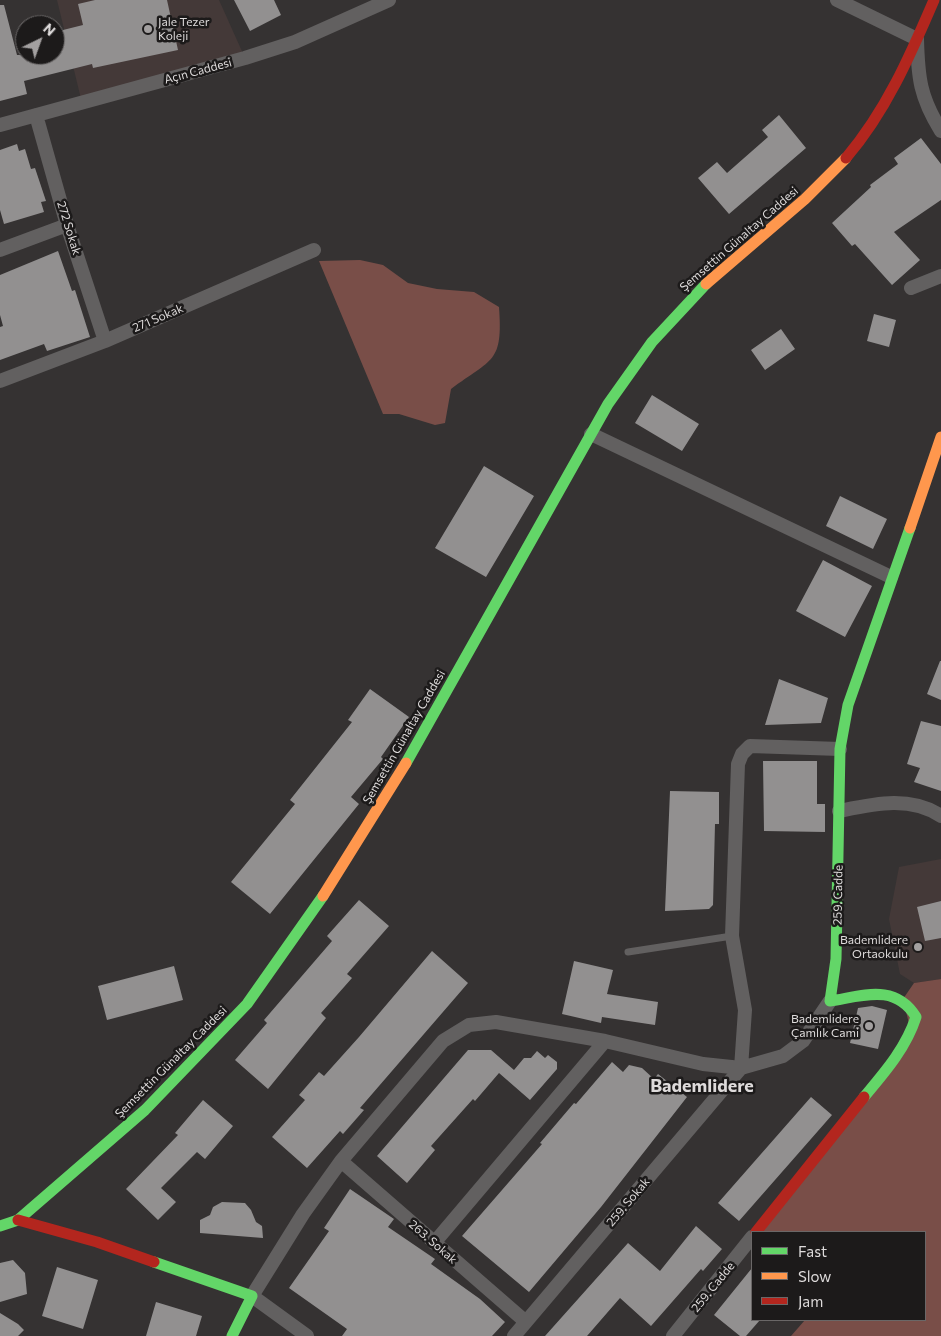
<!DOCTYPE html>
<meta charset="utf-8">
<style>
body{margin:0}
#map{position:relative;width:941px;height:1336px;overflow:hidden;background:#353232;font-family:Commissioner,sans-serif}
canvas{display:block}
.legend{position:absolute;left:751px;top:1231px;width:175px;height:90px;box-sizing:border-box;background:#1c1a1a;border:1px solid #6a6767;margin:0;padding:6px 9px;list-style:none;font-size:15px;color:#dedbdb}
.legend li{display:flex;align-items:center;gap:10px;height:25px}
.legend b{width:25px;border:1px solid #6a6767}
.north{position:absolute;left:15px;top:15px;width:50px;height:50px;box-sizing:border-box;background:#1c1a1a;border:1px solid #6a6767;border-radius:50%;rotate:42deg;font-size:14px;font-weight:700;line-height:20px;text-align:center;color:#dedbdb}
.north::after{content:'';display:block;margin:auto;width:18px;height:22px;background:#a3a0a0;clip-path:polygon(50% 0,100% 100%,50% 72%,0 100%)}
</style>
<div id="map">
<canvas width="941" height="1336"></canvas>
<ul class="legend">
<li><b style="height:6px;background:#63d668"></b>Fast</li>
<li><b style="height:6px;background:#ff974d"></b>Slow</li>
<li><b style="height:6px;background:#b3261e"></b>Jam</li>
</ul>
<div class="north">N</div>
</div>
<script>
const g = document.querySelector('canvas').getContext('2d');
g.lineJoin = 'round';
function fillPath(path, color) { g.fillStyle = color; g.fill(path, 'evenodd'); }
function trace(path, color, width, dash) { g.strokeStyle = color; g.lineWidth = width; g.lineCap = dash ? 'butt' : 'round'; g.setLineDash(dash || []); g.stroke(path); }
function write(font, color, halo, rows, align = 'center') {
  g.font = font + ' Commissioner,sans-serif'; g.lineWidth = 5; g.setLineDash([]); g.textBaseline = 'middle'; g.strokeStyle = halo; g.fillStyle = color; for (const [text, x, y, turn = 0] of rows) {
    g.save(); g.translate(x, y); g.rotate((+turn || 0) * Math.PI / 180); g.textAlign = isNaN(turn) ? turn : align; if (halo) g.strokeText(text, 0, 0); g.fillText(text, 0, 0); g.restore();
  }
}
const built = new Path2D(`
 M57,0H219L245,58L82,103Z
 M941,859V979L914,983L900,974L889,919L899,867Z`);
const forest = new Path2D(`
 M360,260L383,265L408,283L437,289L474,292L499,307C503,363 493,358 451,389L445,423L435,425L399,414H383L319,261Z
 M941,979V1336H791L805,1320H925V1232H756L911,1032L903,999L914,983Z`);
const building = new Path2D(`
 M95,0H167L178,50L93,68L92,64L24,81L27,94L0,101V5H4L17,55H55V32L83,25L78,4Z
 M234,0H274L281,15L250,31Z
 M779,115L806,148L729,214L698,178L717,162L727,173L768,137L762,130Z
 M921,138L941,164V200L894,232L920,260L892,285L855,244L852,246L832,223L871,187L870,185L898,164L894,158Z
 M17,144L19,151L25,149L31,169L35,168L46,201L41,202L44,212L4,224L0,210V150Z
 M58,251L72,291L75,290L90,337L47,351L44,344L0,360V327L3,326L0,315V275Z
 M874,314L896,320L889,347L867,341Z
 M781,329L795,349L765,370L751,350Z
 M652,395L699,424L682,451L635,423Z
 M484,466L534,496L486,577L435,548Z
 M840,496L887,519L873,549L826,526Z
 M823,560L872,586L845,637L796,611Z
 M940,661H941V700L927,694Z
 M779,679L828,698L821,723L765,725Z
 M370,689L409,717L381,757L383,759L351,797L359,804L270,914L231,882L295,804L290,800L352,722L348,720Z
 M921,721L941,726V791L914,782L920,768L907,764Z
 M763,761H817V804H825V832L764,831Z
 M670,791L719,792V824H715L713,905L709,909L665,911Z
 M359,900L389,926L347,974L352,978L321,1013L326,1018L268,1089L235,1060L267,1023L264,1020L332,941L327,936Z
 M941,901V938L925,941L917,907Z
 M432,951L468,983L360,1108L364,1110L343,1134L340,1131L307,1168L272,1137L305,1100L299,1095L319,1072L324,1076L359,1037Z
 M574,961L613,970L607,994L658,1002L655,1025L602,1017L601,1023L562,1014Z
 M174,966L183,1000L107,1020L98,986Z
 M872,1006L887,1010L878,1049L850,1043L858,1008Z
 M468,1050H491L514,1070L524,1058H531L537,1051L545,1058L548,1055L557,1062V1069L530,1100L499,1073L475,1101L473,1099L431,1146L435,1150L407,1183L377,1156Z
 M612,1062L623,1072L629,1065L642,1068L654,1079L658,1074L687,1097L601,1207L529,1292L462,1236L542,1144L540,1143L574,1103L576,1104Z
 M811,1097L832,1115L739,1221L718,1203Z
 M203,1100L233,1126L205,1159L197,1152L161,1188L176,1202L158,1220L126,1189L178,1135L175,1133Z
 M350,1189L394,1219L388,1227L435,1259L431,1264L480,1299L505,1322L492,1336H342L347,1329L289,1288L329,1231L324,1228Z
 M222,1202L245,1203L251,1210L256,1222L262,1226L263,1238L200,1233V1220L210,1215L213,1207Z
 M696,1226L722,1249L703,1271L701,1269L651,1326L620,1298L587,1336H545L628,1243L660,1271Z
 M13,1260L25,1273L27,1294L0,1302V1263Z
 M57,1267L98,1280L83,1329L42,1316Z
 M752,1268V1320H760L746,1336H740L714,1315Z
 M156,1302L202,1316L196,1336H146Z
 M0,1313L18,1324L24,1330L18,1336H0Z`);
const lane = new Path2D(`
 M628,952L732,936`);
const street = new Path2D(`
 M837,0L917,39C918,78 920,97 941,131
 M36,115L67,225L105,341
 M0,125L245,58L295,42L389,0
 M0,250L67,225
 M911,288L941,276
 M0,381L105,341L314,250
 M591,434L891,577
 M839,811C873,804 910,795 941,816
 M741,1068L745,1010L732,936L738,764L742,754L750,746L840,749
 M341,1161L526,1322
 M434,1243L605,1041
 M307,1336L252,1296L303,1214L341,1161L443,1041L469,1025L496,1022L605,1041L703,1064L741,1068L783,1056L803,1041L830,1001
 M514,1336L741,1068
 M673,1336L752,1237`);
const fast = new Path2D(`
 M406,763L608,404L652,342L706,284
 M864,1097C885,1072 906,1048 916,1017C895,983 863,996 830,1001L836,959L840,749L848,705L910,528
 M0,1226L18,1220L145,1110L247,1004L323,896
 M154,1262L252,1296L232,1336`);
const slow = new Path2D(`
 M706,284L805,199L846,158
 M910,528L941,437
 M323,896L406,763`);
const jam = new Path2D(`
 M846,158C886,111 910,56 934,0
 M18,1220L97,1242L154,1262
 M756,1232L864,1097`);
const markers = [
 [148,29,5,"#a3a0a0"],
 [918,947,5,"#a3a0a0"],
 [869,1026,5,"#a3a0a0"]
];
const poiNames = [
 ["Jale Tezer",158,22,"left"],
 ["Koleji",158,36,"left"],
 ["Bademlidere",908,940],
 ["Ortaokulu",908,954],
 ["Bademlidere",859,1019],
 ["Çamlık Cami",859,1033]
];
const streetNames = [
 ["Açın Caddesi",198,71,-15],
 ["272 Sokak",69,228,73],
 ["Şemsettin Günaltay Caddesi",739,239,-41],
 ["271 Sokak",158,318,-23],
 ["Şemsettin Günaltay Caddesi",404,737,-60],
 ["259. Cadde",838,895,-89],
 ["Şemsettin Günaltay Caddesi",171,1062,-45],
 ["259. Sokak",628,1202,-50],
 ["263. Sokak",433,1242,41],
 ["259. Cadde",713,1287,-51]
];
const districtNames = [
 ["Bademlidere",702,1086]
];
fillPath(built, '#443938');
fillPath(forest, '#794e48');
fillPath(building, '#929090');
trace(lane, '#626060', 7);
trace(street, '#626060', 14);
trace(fast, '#63d668', 11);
trace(slow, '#ff974d', 11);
trace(jam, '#b3261e', 11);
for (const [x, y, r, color] of markers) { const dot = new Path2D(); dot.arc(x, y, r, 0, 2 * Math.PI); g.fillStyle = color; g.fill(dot); trace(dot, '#1c1a1a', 2); }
write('12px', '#dedbdb', '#1c1a1a', poiNames, 'right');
write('12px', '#dedbdb', '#1c1a1a', streetNames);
write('bold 18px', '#dedbdb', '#1c1a1a', districtNames);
</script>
